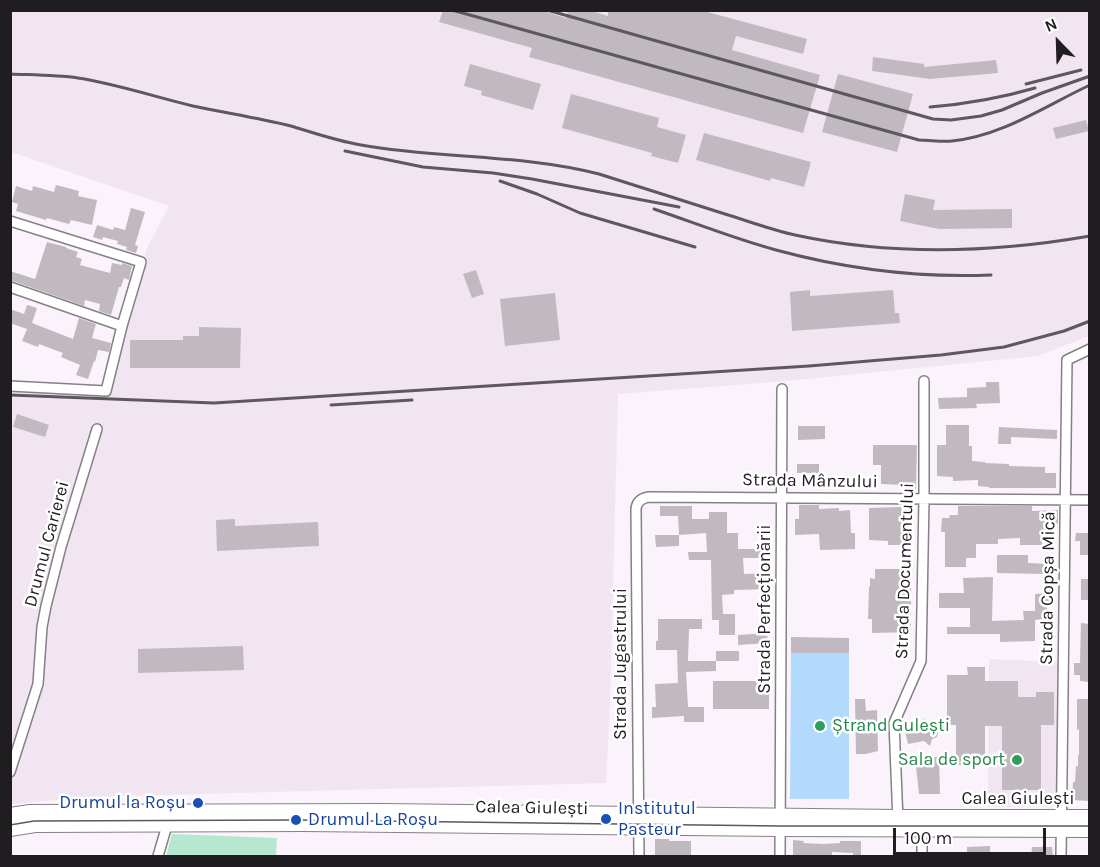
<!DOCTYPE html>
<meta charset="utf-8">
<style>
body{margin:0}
#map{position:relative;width:1100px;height:867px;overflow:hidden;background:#faf3fb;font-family:Karla,sans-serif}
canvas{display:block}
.frame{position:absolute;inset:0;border:12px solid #201d20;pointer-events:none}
.north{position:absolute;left:1028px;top:12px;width:60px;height:60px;-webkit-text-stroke:4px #fff;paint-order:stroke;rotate:337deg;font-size:16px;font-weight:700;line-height:24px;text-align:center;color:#201d20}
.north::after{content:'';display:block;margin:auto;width:21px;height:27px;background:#201d20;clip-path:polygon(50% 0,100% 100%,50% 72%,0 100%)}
.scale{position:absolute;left:893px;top:828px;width:153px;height:27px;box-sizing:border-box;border:3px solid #201d20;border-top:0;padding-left:8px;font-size:18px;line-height:21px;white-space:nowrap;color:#201d20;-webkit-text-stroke:4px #fff;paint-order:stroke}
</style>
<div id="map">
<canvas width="1100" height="867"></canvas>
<div class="frame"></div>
<div class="north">N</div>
<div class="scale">100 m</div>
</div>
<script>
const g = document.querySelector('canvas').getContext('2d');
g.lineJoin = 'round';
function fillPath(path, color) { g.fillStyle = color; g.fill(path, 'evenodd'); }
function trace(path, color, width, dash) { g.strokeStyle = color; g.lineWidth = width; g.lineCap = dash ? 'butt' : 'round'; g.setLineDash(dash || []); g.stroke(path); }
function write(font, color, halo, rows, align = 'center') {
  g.font = font + ' Karla,sans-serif'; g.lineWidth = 5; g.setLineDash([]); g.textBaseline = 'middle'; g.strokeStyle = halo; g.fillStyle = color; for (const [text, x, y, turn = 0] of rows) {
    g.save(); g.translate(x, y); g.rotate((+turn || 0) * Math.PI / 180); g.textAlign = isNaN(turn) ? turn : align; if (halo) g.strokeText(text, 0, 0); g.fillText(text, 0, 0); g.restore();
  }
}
const built = new Path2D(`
 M11,11H1089V336L1038,356L787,381L618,394L610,703L606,783L87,797L11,804V388L111,392L147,248L169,206L11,152Z
 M989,659L1059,662L1057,807H988Z`);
const green = new Path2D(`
 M172,834L277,838L276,856H166Z`);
const water = new Path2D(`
 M791,653H849V799H790Z`);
const building = new Path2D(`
 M443,10H540L566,18L568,10H588L608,16V10H700L807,39L803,54L736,36L732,50L820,75L803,133L529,57L532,48L439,22Z
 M873,57L924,64V67L996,60L998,73L930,79L872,71Z
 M470,64L541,84L533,110L481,95L482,91L464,86Z
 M838,74L913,94L897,152L822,132Z
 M571,94L659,118L657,127L686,135L678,163L651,156L652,153L562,128Z
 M1086,120L1089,131L1056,139L1053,128Z
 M704,133L811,162L804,187L771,178L770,181L696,160Z
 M56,185L79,191L78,196L97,200L92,225L71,220L69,224L47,218L46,220L16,211L18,204L12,202L16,186L32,191L33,186L54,192Z
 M905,194L935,200L933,210L1012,209V228L939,229L900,221Z
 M131,208L145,212L135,245L138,246L136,253L126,250L127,247L117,244L118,241L103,237L102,240L93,237L97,225L113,230L114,227L125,230Z
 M47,242L66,247V248L78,252L76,257L82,259L80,265L110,273L112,263L122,265V263L132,266L129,280L124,278L121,287H119L111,315L99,311L100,304L85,300L84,306L10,280V271L35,279Z
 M476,270L484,294L472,298L463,274Z
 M810,290V296L893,290L895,313H899L900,323L792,331L790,292Z
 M555,293L560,340L505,346L500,299Z
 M27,305L37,308L32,323L73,339L79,318L96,324L92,338L111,343L109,352L98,350L95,362L94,361L88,379L76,375L80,365L61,357L63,353L39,344L38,347L22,341L27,329L10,323V309L24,314Z
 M199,327L241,328L240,368H130V340H183V336H199Z
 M986,382H999L1000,403L976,404L977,408L939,409L938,398L967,397V388L986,387Z
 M17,414L49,425L45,437L13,427Z
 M946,425H969V446H972V461L985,462V463L1009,464V466L1045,467V473H1056V488H989V487L978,486V480L953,481V477L937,476V445H946Z
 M798,426H825V439L798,440Z
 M999,427L1057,430V439L1011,437V444H998Z
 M873,445H917L916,489H905V485L881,484V465H873Z
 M797,464H819V473H797Z
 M799,505H819V509L839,508V511L850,510L851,533H855V549L820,550L819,534L795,535V519H799Z
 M660,506H692V519H709V512H727V533H738V549H771V558H743L744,574L769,573V589L734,590V594L722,595L723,614H735V635H719V620H712L711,560H689L688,552H707L706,533L679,535L678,516H660Z
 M958,506H1032V511L1058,510V524H1054V532H1042V545H1020V538L998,539V544H976V558H966V567H945V532H941L942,518H949L950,515H958Z
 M901,507L909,508L908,545H888V541L869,540V508Z
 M235,519V526L318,522L319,546L217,551L216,520Z
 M1076,533H1089V555H1080V541H1075Z
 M655,535H679V546L656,547Z
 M997,555H1028V563L1048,564V574L997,573Z
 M875,569H911V632L872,633V619H868L869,587H870V578L875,579Z
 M993,577L992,621L1024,620L1023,611H1035V594L1053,593V605H1047V619L1035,620V641L1000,642V634H947V627H970V608H939V593H964L963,578Z
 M1081,579H1089V600H1081Z
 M658,619H702V629H689L688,661H716V671L686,672L688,707H704V722H684V716L652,718V707H656L655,684L678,683L677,650H656V641H658Z
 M1081,623L1089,624V682L1080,681V675H1074V663H1080Z
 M767,633L768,643L738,645V635Z
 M791,637L849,638V653H791Z
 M243,646L244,670L138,673V649Z
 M716,651H739V661H716Z
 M967,667H985V681H1018V697H1036V692H1054V725H1041V790H1002V726H985V765H956V725H947V675H968Z
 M713,681H769V709H713Z
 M855,699H865L866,711L877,710L878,751L866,754H856Z
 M1077,699H1089V801L1072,800L1073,782H1075L1076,766H1078V755H1079V729L1077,730Z
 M924,718L929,725H934L939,730L937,737L932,739L930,746L924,741L908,744L905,731L921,727Z
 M939,757L940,794H919L915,758Z
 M655,839H669V841H691V856H655Z
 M793,840L804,841L803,843L823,844L840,843V841H861V856H853V853L832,852V856H793Z
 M990,846V856H967V847Z
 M1032,847H1052L1053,856H1031Z`);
const minor = new Path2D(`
 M10,221L141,262L122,326L106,391L10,386
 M10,287L122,326
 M10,772L38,684L42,627L46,606L61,547L97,429
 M898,821L894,723L921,661L924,499V381
 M158,856L168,822
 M639,856L636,509C637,501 642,498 649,497L1090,500
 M780,856L782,389
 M922,856V826
 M1061,856L1067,360L1090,349`);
const secondary = new Path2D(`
 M10,815L30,812L382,811L898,817H1090
 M10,829L35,825L303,824L780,829L1090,830`);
const tram = new Path2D(`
 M10,825L34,821L296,820L780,826H1090`);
const rail = new Path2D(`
 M452,10L919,140C930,140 941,142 952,141C1002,136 1045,106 1090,85
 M547,10L933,119L951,120L981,116L1002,110L1042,93L1090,76
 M10,74C33,75 56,75 78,78C117,84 155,97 193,106C226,113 259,118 291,126C314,133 337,141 361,145C440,159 521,154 599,174C641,187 683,201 725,214C748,221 772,230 795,235C892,256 992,253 1090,236
 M1026,84L1081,70
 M930,107C966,104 1001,98 1035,88
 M345,151L423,167L493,173L532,179L679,207
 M500,181L537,194L580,213L695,247
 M654,209C695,223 735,239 776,250C846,269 918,278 991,275
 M10,395L214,403L809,366L941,355L1004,347L1064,331L1090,321
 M331,405L412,400`);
const markers = [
 [820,726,6,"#2e9e5b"],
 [1017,760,6,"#2e9e5b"],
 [198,803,6,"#1a4fb4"],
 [606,819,6,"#1a4fb4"],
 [296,820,6,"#1a4fb4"]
];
const streetNames = [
 ["Strada Mânzului",810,481,1],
 ["Drumul Carierei",47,544,-75],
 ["Strada Documentului",905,571,-88],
 ["Strada Copșa Mică",1048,588,-89],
 ["Strada Perfecționării",765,609,-90],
 ["Strada Jugastrului",621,664,-90],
 ["Calea Giulești",1018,799],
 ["Calea Giulești",532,808,1]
];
const leisureNames = [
 ["Ștrand Gulești",832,726],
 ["Sala de sport",1005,760,"right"]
];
const transitNames = [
 ["Drumul la Roșu",186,803,"right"],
 ["Institutul",618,809],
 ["Pasteur",618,830],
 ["Drumul La Roșu",308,820]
];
fillPath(built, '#f1e5f2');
fillPath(green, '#b6e8cf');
fillPath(water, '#b1dafd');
fillPath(building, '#c0b9c0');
trace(minor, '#868086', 12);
trace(secondary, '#868086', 16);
trace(minor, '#fff', 9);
trace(secondary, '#fff', 14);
trace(tram, '#5c585d', 1.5);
trace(rail, '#5c585d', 3);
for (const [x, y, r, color] of markers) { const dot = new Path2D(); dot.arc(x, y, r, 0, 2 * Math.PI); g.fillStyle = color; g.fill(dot); trace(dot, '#fff', 2); }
write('18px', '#201d20', '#fff', streetNames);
write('18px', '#27864d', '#fff', leisureNames, 'left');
write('18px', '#164399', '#fff', transitNames, 'left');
</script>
